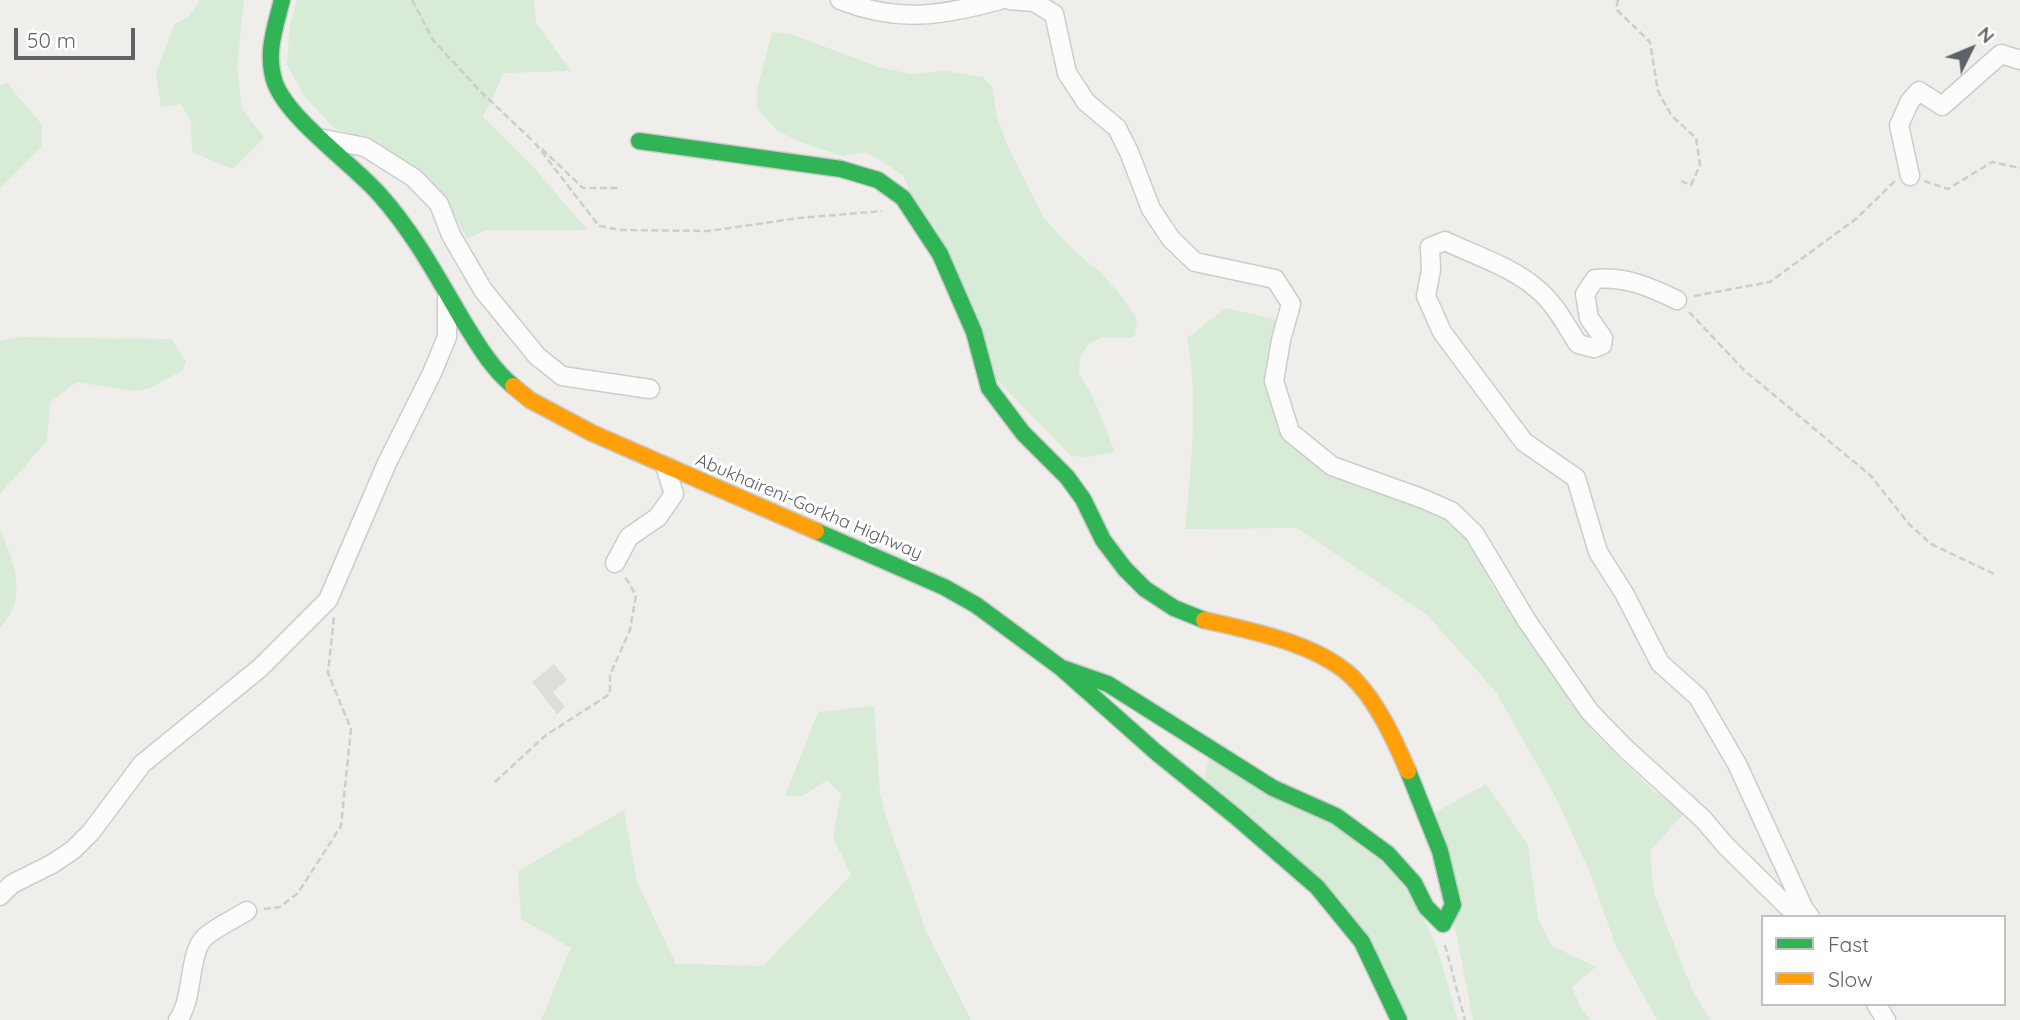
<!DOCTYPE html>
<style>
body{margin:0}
#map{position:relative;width:2020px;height:1020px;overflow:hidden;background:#efeeea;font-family:Quicksand,sans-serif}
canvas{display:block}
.legend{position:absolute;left:1761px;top:915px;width:245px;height:91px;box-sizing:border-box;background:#fff;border:2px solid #bfc1c3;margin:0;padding:9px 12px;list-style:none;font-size:21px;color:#5f6368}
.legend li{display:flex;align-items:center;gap:14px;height:35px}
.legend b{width:35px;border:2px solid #bfc1c3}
.north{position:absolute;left:1936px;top:14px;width:70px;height:70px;-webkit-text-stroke:5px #fff;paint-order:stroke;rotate:47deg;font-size:19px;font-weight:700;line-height:28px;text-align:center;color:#5f6368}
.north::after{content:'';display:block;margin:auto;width:24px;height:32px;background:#5f6368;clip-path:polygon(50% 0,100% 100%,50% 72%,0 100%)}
.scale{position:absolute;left:14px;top:28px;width:121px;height:32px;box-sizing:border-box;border:4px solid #5f6368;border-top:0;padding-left:9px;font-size:21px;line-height:24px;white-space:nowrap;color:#5f6368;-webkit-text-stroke:5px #fff;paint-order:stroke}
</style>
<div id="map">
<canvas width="2020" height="1020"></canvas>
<ul class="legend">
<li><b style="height:9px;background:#30b455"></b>Fast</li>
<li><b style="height:9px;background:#ff9f0a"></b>Slow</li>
</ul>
<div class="north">N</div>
<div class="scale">50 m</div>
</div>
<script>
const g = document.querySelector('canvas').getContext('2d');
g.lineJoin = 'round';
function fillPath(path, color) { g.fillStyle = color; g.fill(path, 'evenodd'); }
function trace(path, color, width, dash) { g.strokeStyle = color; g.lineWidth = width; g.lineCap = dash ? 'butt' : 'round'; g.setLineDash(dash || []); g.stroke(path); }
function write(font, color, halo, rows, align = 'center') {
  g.font = font + ' Quicksand,sans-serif'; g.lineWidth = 6; g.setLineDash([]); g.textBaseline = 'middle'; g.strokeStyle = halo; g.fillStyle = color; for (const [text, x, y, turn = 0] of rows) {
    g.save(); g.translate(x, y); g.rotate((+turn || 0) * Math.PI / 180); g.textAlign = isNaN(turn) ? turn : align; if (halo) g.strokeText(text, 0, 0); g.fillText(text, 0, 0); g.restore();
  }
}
const industrial = new Path2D(`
 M554,664L567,680L553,692L565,707L557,714L532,682Z`);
const green = new Path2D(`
 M200,0H244L237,68L242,109L264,138L233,169L192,152L191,122L181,104L161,107L156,73L174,25L190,15Z
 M297,0H534L536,23L571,71L504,73L483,117L537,171L587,230H486L467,239L448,203L423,173L359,137L334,128L304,96L287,64L290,23Z
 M772,32L791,34L878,67L911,74L945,71L983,77L992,87L997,116L1007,145L1044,218L1073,250L1099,271L1119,293L1137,319L1135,335L1132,338L1101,337L1087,346L1080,358L1079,373L1093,397L1115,452L1087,457L1071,456L993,376L903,175L866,152L842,156L806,144L777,131L757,108V90Z
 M7,83L42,125L41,147L0,188V86Z
 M1226,308L1277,320L1265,378L1279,420L1374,485L1448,521L1477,550L1491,584L1549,671L1575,701L1592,731L1652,790L1686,811L1650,851L1654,894L1693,992L1711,1020H1657L1615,944L1591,875L1558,802L1496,692L1427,615L1297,528L1185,529C1191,466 1199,401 1187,338Z
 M20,337L171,339L186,361L183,370L151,388L134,391L77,382L50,402L47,441L0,494V341Z
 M0,529C13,560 30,600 0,627Z
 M874,706L880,795L888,822L926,931L971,1020H541L571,948L521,919L518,871L624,810L637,882L676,964L763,966L851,875L833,837L841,794L827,780L803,796H785L818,712Z
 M1210,754L1333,821L1387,861L1422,915L1437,947L1458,1020H1410L1365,934L1202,789Z
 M1486,784L1528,845L1538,918L1552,946L1596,967L1572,987L1581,1008L1591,1020H1473L1433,814Z`);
const path = new Path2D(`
 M412,0L433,40L482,93L534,142
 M1618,0L1616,9L1650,42L1658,91L1671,115L1696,138L1700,165L1691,185L1678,180
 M535,143L599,226L620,230L708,231L800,218L882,211
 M542,149L583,188H619
 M1924,181L1948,189L1992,162L2020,168
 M1694,296L1770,282L1857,218L1895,181
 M1689,312L1744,370L1871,476L1909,524L1931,544L1994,574
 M495,782L546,735L610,694V675L630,630L636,595L625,577
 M264,909L280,907L298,893L341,826L351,729L328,673L334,617
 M1445,945L1465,1020`);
const street = new Path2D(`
 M840,0C897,23 942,16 1000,0
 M1009,0L1034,2L1054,14L1067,73L1086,102L1117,128L1129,152L1151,209L1171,239L1195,262L1275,279L1291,304L1281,340L1274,381L1290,432L1332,466L1421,498L1451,511L1474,533L1527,621L1590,712L1625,748L1703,819L1726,846L1787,906L1803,917
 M324,139L365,147L414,178L439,204L451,235L483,290L537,356L562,376L650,389
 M1910,176L1899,125L1910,101L1919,91L1942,106L2001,54L2020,60
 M1677,300C1650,287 1625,276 1595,279L1585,294L1589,318L1603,338L1602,345L1594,348L1578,344C1566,325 1554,302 1536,288C1512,267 1474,255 1445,241L1430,247L1431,270L1426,296L1442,332L1524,442L1576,478L1598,552L1624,593L1660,663L1698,697L1737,764L1804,909L1810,917
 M615,563L629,537L658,517L674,494L665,466
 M0,896L12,884L52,864L73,850L91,832L142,764L260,668L328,600L387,463L432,373L447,337V298
 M1876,1004L1886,1020
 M178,1020C194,999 188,952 205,937C217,927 234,919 247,911`);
const fast = new Path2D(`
 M282,0C275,28 265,54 275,83C289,120 353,164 380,195C413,232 437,276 462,319C477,343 491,368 513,386
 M639,141L841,169L878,180L903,198L940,254L974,332L989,388L1023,433L1067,477L1083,499L1103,540L1125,569L1145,589L1174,608L1204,620
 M816,531L944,587L976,605L1060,667L1157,753L1235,816L1317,887L1362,942L1399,1020
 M1062,668L1108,684L1273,788L1336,816L1388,854L1414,883L1426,907L1443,924L1453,905L1440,851L1408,771`);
const slow = new Path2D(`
 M513,386L530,400L592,433L816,531
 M1204,620C1251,631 1323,644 1357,682C1379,706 1395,741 1408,771`);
const streetNames = [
 ["Abukhaireni-Gorkha Highway",809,507,23]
];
fillPath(industrial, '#dfddda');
fillPath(green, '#d8ebd6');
trace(street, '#cbcccc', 21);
trace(fast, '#cacacb', 19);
trace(slow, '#cacacb', 19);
trace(path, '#cacfcc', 2.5, [7, 3.5]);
trace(street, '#fdfcfc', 18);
trace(fast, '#30b455', 16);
trace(slow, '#ff9f0a', 16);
write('18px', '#5f6368', '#fff', streetNames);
</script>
